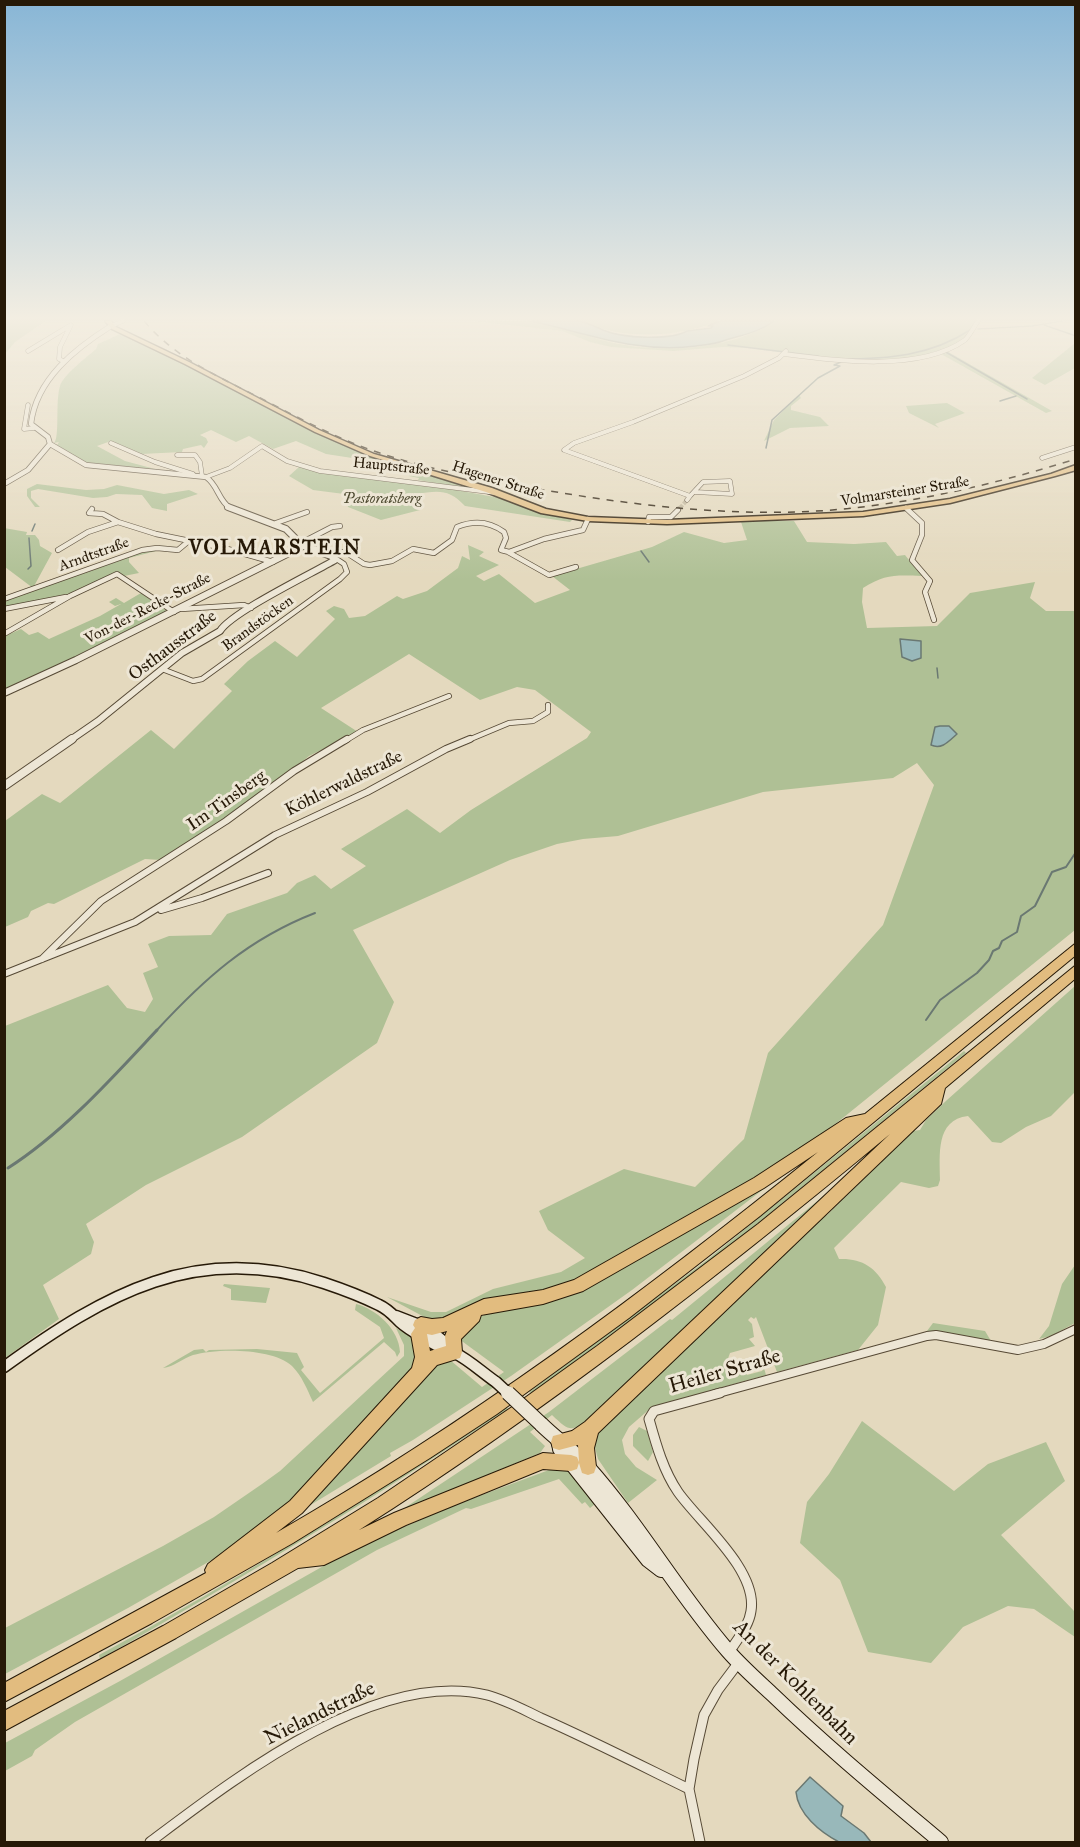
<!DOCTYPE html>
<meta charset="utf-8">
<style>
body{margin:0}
#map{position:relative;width:1080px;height:1847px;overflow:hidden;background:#e4d9be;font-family:"IM FELL Great Primer",serif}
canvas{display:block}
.frame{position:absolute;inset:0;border:6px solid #261907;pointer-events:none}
</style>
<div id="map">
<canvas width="1080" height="1847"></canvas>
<div class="frame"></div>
</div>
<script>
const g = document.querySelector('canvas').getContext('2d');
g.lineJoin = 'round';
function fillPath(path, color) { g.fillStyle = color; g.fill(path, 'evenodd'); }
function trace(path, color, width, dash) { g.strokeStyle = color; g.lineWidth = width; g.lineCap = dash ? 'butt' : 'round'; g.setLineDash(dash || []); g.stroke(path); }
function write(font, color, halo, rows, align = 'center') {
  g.font = font + ' "IM FELL Great Primer",serif'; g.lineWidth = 6; g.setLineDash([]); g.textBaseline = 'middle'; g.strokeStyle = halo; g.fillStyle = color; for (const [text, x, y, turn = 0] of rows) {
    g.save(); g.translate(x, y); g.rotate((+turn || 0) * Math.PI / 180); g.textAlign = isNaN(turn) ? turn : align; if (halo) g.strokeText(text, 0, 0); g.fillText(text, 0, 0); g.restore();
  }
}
const green = new Path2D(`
 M5,321H46L15,342L5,354Z
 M471,321C491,321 511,320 531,321C556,324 581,335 606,341C654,354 733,351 774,321H978L973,333L953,346L913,359L846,361L748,348L723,347L673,351L611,347L590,342L562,331Z
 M579,321H720C675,338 624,340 579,321Z
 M122,333L341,444L400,466L480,491L418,480L419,478L409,476L408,473L401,472L402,469L378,462L326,454L296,441L273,449L249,436L236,442L211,430L200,435L206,438L208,442L204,448L201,445L183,449L182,452L142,454L111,441L97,446L125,461L155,469L83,462L57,445L59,442L54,443C60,437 55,402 60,386C63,375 87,357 96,349L98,344Z
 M1075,343V368L1045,385L1032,378Z
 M945,350L1052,411L1046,413L941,354Z
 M799,395L801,398L791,406V410L820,417L829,426L790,428L764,441L774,420Z
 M947,403L965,413L935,424L939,428L909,413L906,406Z
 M299,467L434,486L500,498L536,511L572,520L570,522L465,506C448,488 438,491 415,494L420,510L381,520L348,507L344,494L313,490L289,476Z
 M37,484L86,490L104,489L117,485L164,494L189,490L198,494L167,504V511L152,508L142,495L116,494L107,497L93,498L38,489L31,491V498L40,507H35L27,496V489Z
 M735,521H794L807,542L854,544L886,542L897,556L905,555L922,576C896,575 885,574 863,588L862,602L867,628L937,626L970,593L1035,582L1030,598L1046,611H1075V930L828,1130L779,1164L577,1281L449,1320L428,1319L387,1297L431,1312H446L493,1289L561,1272L585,1258L548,1230L539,1211L624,1169L695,1187L744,1139L768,1053L883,925L934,785L917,763L893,778L763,792L618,836L583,839L557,844L510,860L353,930L394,1002L377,1043L242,1137L146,1185L86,1224L94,1242L91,1254L43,1285L59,1319L5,1358V1026L108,985L127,1008L145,1012L153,999L143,973L158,967L148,944L169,936L211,935L227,914L287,893L297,883L315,875L331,889L366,866L341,849L407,809L440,833L471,810L587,738L591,732L535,690L517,687L480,700L409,654L321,708L358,732L309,756L229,822L161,860L145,859L54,904L48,903L31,911L28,917L5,927V821L42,794L60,803L151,730L174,749L232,691L224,684L248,661L275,641L297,657L335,619L326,611L334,606L344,609L349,618L365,616L397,596L403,599L427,591L458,568L462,556L470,560L468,545L484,552L479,556L499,565L476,576L484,581L499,574L535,603L570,590L552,576L652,547L684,532L724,543L747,540L741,522Z
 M4,528L27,532L26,535H35L39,540L40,546L52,553L33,588L5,567Z
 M164,549L129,558V562L139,573L124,576L117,573L72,594L5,607V600L141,551Z
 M141,593L168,612L86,654L5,690V636L21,629L29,635L38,632L49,639L100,616L121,604L115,606L109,602L116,598L124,603Z
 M1075,986V1092L1051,1116L1026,1127L1001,1143L992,1142L968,1116C935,1120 940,1155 940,1180L938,1186L929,1188L901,1182L834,1248L839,1259C861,1258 876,1267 886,1287L878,1325L858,1350L777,1372L756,1317L754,1319L751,1317L748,1320L752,1324L754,1337L749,1339L755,1346L730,1353L726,1364L731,1368L744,1369L747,1375L762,1371L764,1368L766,1375L652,1407L629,1427L622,1440L625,1454L636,1467L657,1480L628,1503L598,1459L595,1448L591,1446L594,1434L817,1219L827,1215L913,1131L920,1130L926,1120L947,1100Z
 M964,1051L966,1053L736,1241L542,1386L531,1393L529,1392L707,1260Z
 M854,1171L593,1416C571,1432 571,1433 552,1415L530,1432L545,1446L540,1453L397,1513L549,1412L670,1319L672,1320Z
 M778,1178L632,1290L511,1376L413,1440L390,1453L391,1456L304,1509L429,1366L450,1360L482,1387L504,1372L459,1339L480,1317L493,1311L545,1302L581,1291Z
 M1075,1265V1323L1051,1336L1039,1339L1049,1326L1062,1284Z
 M224,1284L270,1288L266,1303L231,1300V1289L223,1286Z
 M356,1304C376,1309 399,1329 400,1352L397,1357L395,1352L384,1342L313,1402C307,1389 302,1376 292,1366C273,1348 217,1348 193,1355C183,1358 174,1367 163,1368L194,1350L203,1349L206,1352L209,1350L257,1349L297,1353L304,1367L301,1370L320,1393L384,1338L380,1327L355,1310Z
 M933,1323L985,1331L991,1341L927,1331Z
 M396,1328L413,1338L416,1364L307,1490L238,1545L128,1608L5,1674V1628L163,1546L214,1517L262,1484L280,1471L404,1356V1345Z
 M506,1407L508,1409C375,1498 239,1580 100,1659L99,1655C239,1579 374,1496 506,1407Z
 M862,1421L954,1491L988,1464L1046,1442L1065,1481L1001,1535L1075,1612V1637L1034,1609L1008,1606L963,1627L931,1663L868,1652L840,1580L800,1543L807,1502L829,1474Z
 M639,1427L647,1431L653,1452L648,1461L633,1446V1435Z
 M557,1467L570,1472L595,1504L590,1508L585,1502L582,1504L559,1479L471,1509L466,1508L377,1550L75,1722L35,1750L32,1756L5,1771V1743L120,1681L357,1547L455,1505Z`);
const water = new Path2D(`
 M531,321C546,321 562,320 578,321C586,322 596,327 603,330C624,339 671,340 687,331L711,328L713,326H708L720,321H774C758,333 741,335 723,341C715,344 705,345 696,346C637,354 587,333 531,321Z
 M900,639L921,641V658L912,661L902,657Z
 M940,726H949L957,734C949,741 942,750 931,745L935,727Z
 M810,1777L843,1806L841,1816L864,1833L871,1842H839C820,1832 798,1814 796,1792Z`);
const streamFar2 = new Path2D(`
 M1044,325L1076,336
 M978,329L1032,326L1062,321
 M728,345L818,356
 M944,351L1027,399
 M841,359C888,359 930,356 970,330
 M1000,401L1016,396
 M766,448L772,420L818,378L840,366L834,365L841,362
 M32,531L35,524
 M641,551L649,562
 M28,569L31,566L29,538
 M937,668L938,678`);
const streamFar1 = new Path2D(`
 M926,1020L940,1000L977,973L989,960L993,951L999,948L1002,941L1017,932L1021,916L1035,906L1052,872L1066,867L1076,852
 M156,1031C204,979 248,939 315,913`);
const stream = new Path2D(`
 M8,1168C63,1133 113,1077 157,1030`);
const minorTunnelFar1 = new Path2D(`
 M680,508L687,500`);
const minorTunnel = new Path2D(`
 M678,510L681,507`);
const minorFar4 = new Path2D(`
 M111,326L123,321
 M28,351L71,325L60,347L59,359L63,361
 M784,354C836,361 920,372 965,340C970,335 974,327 978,321
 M28,405L24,429L34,428
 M111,443L155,462L193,474
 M177,455H195L200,462L202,476
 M1042,458L1076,447
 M206,477L230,468L262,446L287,461L320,471L497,493
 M690,496L703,482L730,481L732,494L695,492
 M687,500L690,496L564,450L574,443L633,422L744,376L779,358L786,351`);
const minorFar3 = new Path2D(`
 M906,508L922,523V535L912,560L930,581L925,592L934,620
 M92,509L89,513L103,514L118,522
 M648,522L649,517H671L678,510
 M276,523L307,512
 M301,543L332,527L340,526
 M311,548L347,553L364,564L370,565L392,561L413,549L434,553L452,540L457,527C474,520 489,521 504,532L506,538L501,550L509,552L544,539L583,530L588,519
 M58,550L88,532L118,522L156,534L224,548L273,562
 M508,552L549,575L576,567
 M4,599L142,550L157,548L178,550L190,540
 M4,609L66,597
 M181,609L244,605L251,608
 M4,634L70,596L117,574L174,612
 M162,669L193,681L202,679L340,579L347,572L344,564L335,558
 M345,741L363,730L449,696
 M466,741L509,723L533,721L548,712V705`);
const minorFar2 = new Path2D(`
 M161,910L202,898L268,873
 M42,959L101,901L226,821L294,771L347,739
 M4,974L135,922L275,835L367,792L446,749L470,739`);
const minorFar1 = new Path2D(`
 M715,1394L927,1336L936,1335L1018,1350L1044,1344L1076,1329`);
const minor = new Path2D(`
 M720,1393L654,1411L649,1419C656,1444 663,1470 678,1492C699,1522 758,1570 751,1611C749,1626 738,1638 730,1651
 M150,1842C234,1779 376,1668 487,1695C506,1700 524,1710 541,1718C591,1740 640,1765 689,1789
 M700,1842L689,1789L694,1759L704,1715L718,1690L739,1662`);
const tertiaryFar2 = new Path2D(`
 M50,444L86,465L206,477C218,485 218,500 230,508
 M50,444L48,437L31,424C36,379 76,348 111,326
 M4,484L28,470L50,444`);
const tertiaryFar1 = new Path2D(`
 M228,507L286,529L303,546
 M4,693L76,660L303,546
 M69,741L98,721L182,653L220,631C232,612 311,574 335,560L331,556L303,546`);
const tertiary = new Path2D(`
 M4,786L72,739`);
const secondaryFar1 = new Path2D(`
 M396,1316L427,1328L453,1349
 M4,1367C105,1294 197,1241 324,1283C342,1289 361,1296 379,1305C388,1309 393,1315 400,1322C410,1331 423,1337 434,1344C441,1348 448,1349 455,1353C469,1360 483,1373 496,1382`);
const secondary = new Path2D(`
 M541,1424C556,1439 573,1450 587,1466C639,1524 677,1592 728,1651C742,1667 758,1681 773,1695C827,1747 884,1794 941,1842
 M559,1442L560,1449L648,1560L661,1570`);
const primary = new Path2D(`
 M105,321H111L116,327L189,362L319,430L374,454L492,488L546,509L588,517L667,520L863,512L950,499L1051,474L1076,465V470L1055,476L950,503L863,516L667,524L588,521L541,513L486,492L370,456L315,432L185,364L112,329Z`);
const motorway = new Path2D(`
 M1076,943V955L760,1216L629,1318L497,1414L430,1458L293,1543L152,1623L4,1702V1683L206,1573L205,1570L208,1564L290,1501L412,1368L415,1357L411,1334L415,1328L413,1325L415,1320L421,1317L432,1319L443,1318L484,1299L543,1290L574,1280L754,1178L846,1118L865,1114ZM818,1152C646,1291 468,1423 276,1533L302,1513L437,1365L460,1358L462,1352L461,1339L479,1321L481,1315L543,1304L583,1291L764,1188ZM447,1331L445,1336L446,1346L430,1351L427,1334L432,1335Z
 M1076,965V978L945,1088L941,1104L598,1433L594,1448L596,1467L594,1473L588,1475L582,1473L579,1463L577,1469L571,1471L543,1469L406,1525L324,1565L298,1568L176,1638L4,1731V1711L163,1626L272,1563L378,1498L515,1405L597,1346L758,1224ZM890,1134L585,1422L572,1431L553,1436L551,1442L553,1448L559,1450L578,1445L579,1462L577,1457L571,1455L543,1453L394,1513L359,1530C545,1412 720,1275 890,1134Z`);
const rail = new Path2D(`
 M144,321C177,360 222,378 266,401C301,419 336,438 374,451C425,469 479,478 532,488C643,507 757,521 870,506C941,497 1008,480 1076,459`);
const secondaryBridgeFar1 = new Path2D(`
 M496,1382L509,1394`);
const secondaryBridge = new Path2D(`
 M508,1393L541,1424`);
const farStreetnames = [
 ["Hauptstraße",391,467,6],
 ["Hagener Straße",498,481,18],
 ["Volmarsteiner Straße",905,492,-9],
 ["Arndtstraße",94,555,-20],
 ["Von-der-Recke-Straße",148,609,-27],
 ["Brandstöcken",258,624,-36]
];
const farParknames = [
 ["Pastoratsberg",382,499]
];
const streetNames = [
 ["Osthausstraße",173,646,-37],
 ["Köhlerwaldstraße",344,784,-26],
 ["Im Tinsberg",227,801,-35]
];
const farDistrictnames = [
 ["VOLMARSTEIN",275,549]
];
const nearStreetnames = [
 ["Heiler Straße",725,1372,-16],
 ["An der Kohlenbahn",795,1683,45],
 ["Nielandstraße",320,1714,-26]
];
fillPath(green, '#afc095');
fillPath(water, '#98b8ba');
trace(water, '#6a7872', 1.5);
trace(streamFar2, '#6a7872', 1.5);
trace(streamFar1, '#6a7872', 2);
trace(stream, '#6a7872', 3);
trace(minorTunnelFar1, '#beb399', 4, [4, 1.5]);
trace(minorTunnel, '#beb399', 4.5, [4.5, 2]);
trace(minorFar4, '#564935', 5);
trace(minorFar3, '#564935', 6);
trace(minorFar2, '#564935', 8);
trace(minorFar1, '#564935', 10);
trace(minor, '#564935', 11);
trace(tertiaryFar2, '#564935', 6);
trace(tertiaryFar1, '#564935', 8);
trace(tertiary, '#564935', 10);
trace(secondaryFar1, '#261907', 13);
trace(secondary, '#261907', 16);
trace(primary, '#261907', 3);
trace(motorway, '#261907', 2);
trace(minorFar4, '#ede6d5', 4);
trace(minorFar3, '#ede6d5', 4.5);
trace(minorFar2, '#ede6d5', 6);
trace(minorFar1, '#ede6d5', 8);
trace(minor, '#ede6d5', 9);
trace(tertiaryFar2, '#ede6d5', 4.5);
trace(tertiaryFar1, '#ede6d5', 6);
trace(tertiary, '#ede6d5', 8);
trace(secondaryFar1, '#ede6d5', 10);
trace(secondary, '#ede6d5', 14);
fillPath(primary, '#e2bc7f');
fillPath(motorway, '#e2bc7f');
trace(rail, '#261907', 1.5, [7, 7]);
trace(secondaryBridgeFar1, '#261907', 13, []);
trace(secondaryBridge, '#261907', 16, []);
trace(secondaryBridgeFar1, '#ede6d5', 10);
trace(secondaryBridge, '#ede6d5', 14);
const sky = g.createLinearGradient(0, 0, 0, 580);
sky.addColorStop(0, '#88b6d6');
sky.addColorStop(0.55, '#f3eee2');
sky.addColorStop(1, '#f3eee200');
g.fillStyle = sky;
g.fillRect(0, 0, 1080, 580);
write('15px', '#261907', '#ede6d5', farStreetnames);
write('italic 15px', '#4f4b32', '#ede6d5', farParknames);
write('18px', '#261907', '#ede6d5', streetNames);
g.letterSpacing = '1.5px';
write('bold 20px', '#261907', '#ede6d5', farDistrictnames);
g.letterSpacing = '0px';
write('21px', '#261907', '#ede6d5', nearStreetnames);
</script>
